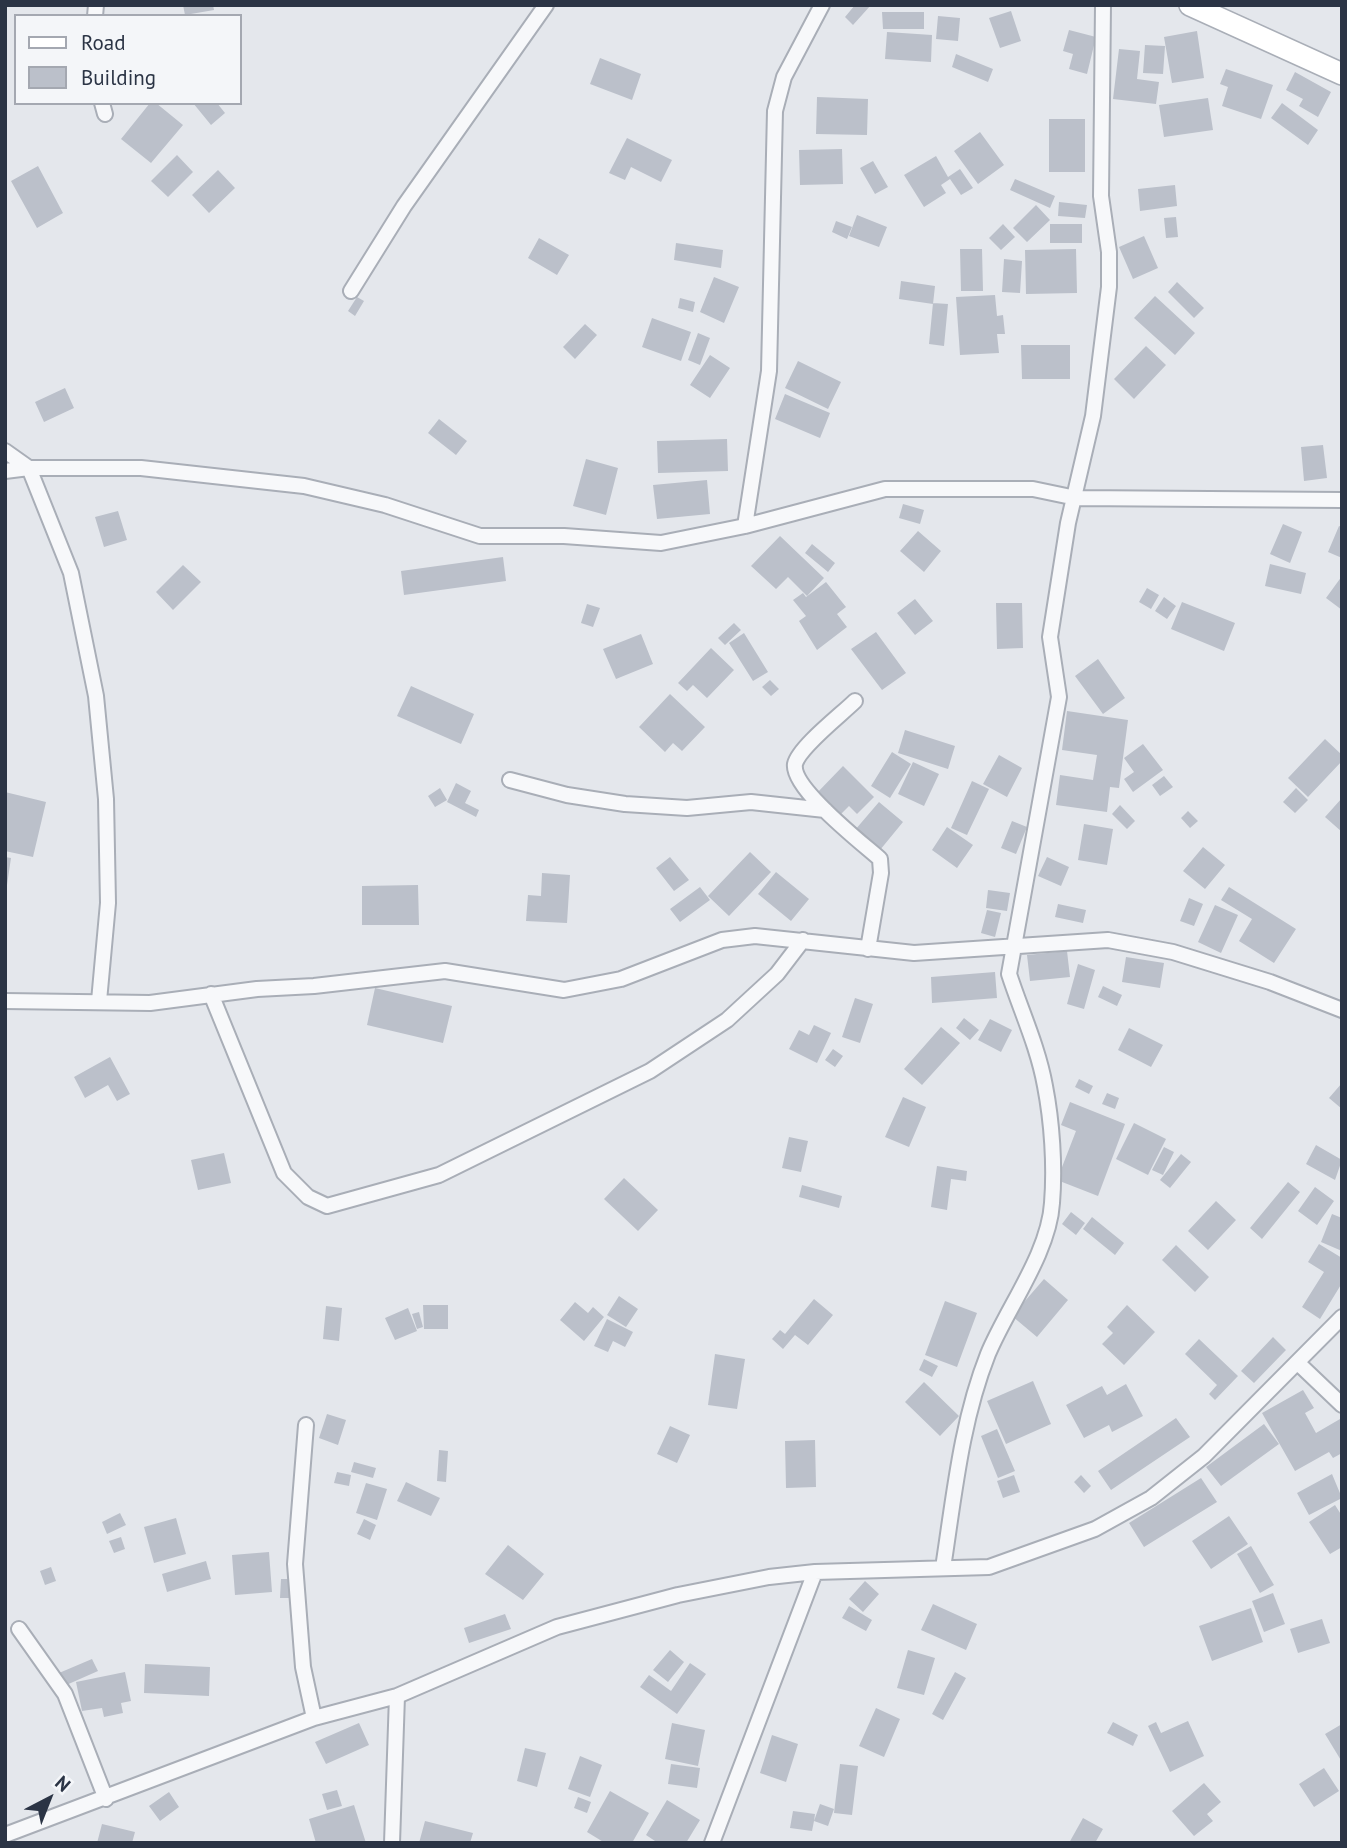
<!DOCTYPE html>
<style>
body{margin:0}
#map{position:relative;width:1347px;height:1848px;overflow:hidden;background:#e4e7ec;font-family:"PT Sans",sans-serif}
canvas{display:block}
.frame{position:absolute;inset:0;border:7px solid #2b3445;pointer-events:none}
.legend{position:absolute;left:14px;top:14px;width:228px;height:91px;box-sizing:border-box;background:#f4f6f9;border:2px solid #a4a8b1;margin:0;padding:9px 12px;list-style:none;font-size:21px;color:#2b3445}
.legend li{display:flex;align-items:center;gap:14px;height:35px}
.legend b{width:35px;border:2px solid #a4a8b1}
.north{position:absolute;left:14px;top:1764px;width:70px;height:70px;-webkit-text-stroke:5px #f4f6f9;paint-order:stroke;rotate:42deg;font-size:19px;font-weight:700;line-height:28px;text-align:center;color:#2b3445}
.north::after{content:'';display:block;margin:auto;width:24px;height:32px;background:#2b3445;clip-path:polygon(50% 0,100% 100%,50% 72%,0 100%)}
</style>
<div id="map">
<canvas width="1347" height="1848"></canvas>
<div class="frame"></div>
<ul class="legend">
<li><b style="height:9px;background:#fff"></b>Road</li>
<li><b style="height:19px;background:#bbc0ca"></b>Building</li>
</ul>
<div class="north">N</div>
</div>
<script>
const g = document.querySelector('canvas').getContext('2d');
g.lineJoin = 'round';
function fillPath(path, color) { g.fillStyle = color; g.fill(path, 'evenodd'); }
function trace(path, color, width, dash) { g.strokeStyle = color; g.lineWidth = width; g.lineCap = dash ? 'butt' : 'round'; g.setLineDash(dash || []); g.stroke(path); }
const building = new Path2D(`
 M183,5H213L214,10L185,15Z
 M855,5H871L853,25L845,17Z
 M1011,11L1021,41L1000,48L989,18Z
 M882,12H924V29H883Z
 M938,16L960,18L958,41L936,39Z
 M1069,30L1096,37L1087,74L1069,69L1073,54L1063,51Z
 M1197,31L1204,78L1172,83L1164,37Z
 M887,32L932,35L931,62L885,59Z
 M1145,45L1165,46L1163,74L1143,73Z
 M1119,49L1140,51L1137,79L1159,82L1156,104L1113,99Z
 M956,54L993,69L988,82L952,67Z
 M600,58L641,74L632,100L590,84Z
 M1226,69L1273,85L1261,119L1222,106L1228,87L1220,84Z
 M1295,72L1331,92L1318,117L1299,106L1303,99L1286,90Z
 M817,97L868,99L867,135L816,134Z
 M1208,98L1213,130L1164,137L1159,105Z
 M150,103H156L183,125L151,163L121,139Z
 M193,103H217L225,113L211,125Z
 M1282,103L1318,130L1308,145L1271,118Z
 M1049,119H1085V172H1049Z
 M980,132L1004,165L978,184L954,151Z
 M627,138L672,160L661,182L631,167L625,180L609,173Z
 M842,149L843,184L800,185L799,150Z
 M177,155L193,172L168,197L151,181Z
 M936,156L948,177L960,169L973,188L961,195L950,179L941,185L946,193L924,207L904,175Z
 M873,161L888,187L875,194L860,168Z
 M38,166L63,213L37,228L11,181Z
 M218,170L235,188L209,213L192,195Z
 M1015,179L1055,196L1050,208L1010,190Z
 M1175,185L1177,206L1140,211L1138,189Z
 M1059,202L1087,205L1085,218L1058,216Z
 M1036,205L1050,220L1027,242L1013,228Z
 M857,215L887,227L879,247L849,236Z
 M1176,217L1178,237L1166,238L1164,218Z
 M836,221L852,227L847,239L832,232Z
 M1003,224L1015,237L1001,250L989,238Z
 M1050,224H1082V243H1050Z
 M1144,236L1158,268L1133,279L1119,247Z
 M539,238L569,255L557,275L528,258Z
 M676,243L723,250L721,268L674,260Z
 M960,249H982L983,291H961Z
 M1076,249L1077,293L1026,294L1025,250Z
 M1004,259L1022,261L1020,293L1002,292Z
 M714,277L739,287L724,323L700,312Z
 M901,281L935,286L933,304L899,299Z
 M1177,282L1204,308L1194,318L1168,292Z
 M995,295L997,316L1003,315L1005,334H997L999,353L960,355L956,297Z
 M1155,296L1195,333L1175,355L1134,318Z
 M357,297L364,301L355,316L348,311Z
 M680,298L695,302L693,312L678,308Z
 M933,303L948,304L944,346L929,344Z
 M652,318L691,332L681,361L642,347Z
 M585,324L597,335L575,359L563,347Z
 M698,333L710,338L700,365L688,360Z
 M1021,345H1070V379H1022Z
 M1146,346L1166,365L1134,399L1114,379Z
 M710,355L730,368L710,398L690,385Z
 M798,361L841,382L828,409L785,388Z
 M65,388L74,408L44,422L35,402Z
 M785,394L830,413L820,438L775,419Z
 M439,419L467,441L456,455L428,433Z
 M727,439L728,471L658,473L657,441Z
 M1323,445L1327,478L1304,481L1301,447Z
 M586,459L618,468L606,515L573,506Z
 M707,480L710,514L657,519L653,485Z
 M903,504L924,510L920,524L899,518Z
 M118,511L127,540L104,547L95,517Z
 M1283,524L1302,532L1290,563L1270,554Z
 M1339,526L1342,527V558L1328,552Z
 M918,531L941,551L924,572L900,551Z
 M780,536L824,578L807,596L788,577L776,589L751,566Z
 M812,544L835,563L828,572L805,553Z
 M503,557L506,581L404,595L401,571Z
 M1270,564L1306,573L1301,594L1265,586Z
 M183,565L201,582L173,610L156,592Z
 M1342,576V610L1326,598Z
 M826,582L846,607L837,614L847,627L817,650L799,621L806,616L793,600L803,593L806,597Z
 M1147,588L1159,595L1151,609L1139,602Z
 M1164,597L1176,606L1167,619L1155,611Z
 M915,599L933,621L915,635L897,613Z
 M1182,602L1235,623L1224,651L1171,629Z
 M996,603H1022L1023,648L997,649Z
 M587,604L600,608L593,627L581,623Z
 M734,623L741,630L725,645L718,638Z
 M876,632L906,673L882,690L851,649Z
 M744,633L768,672L753,681L729,643Z
 M641,634L653,664L616,679L603,649Z
 M711,648L734,670L707,698L693,685L687,691L678,683Z
 M1098,659L1125,698L1103,714L1075,676Z
 M770,680L779,689L771,696L762,687Z
 M411,686L474,714L461,744L397,716Z
 M670,694L705,727L682,751L673,743L665,752L639,727Z
 M1067,711L1128,720L1119,788L1110,787L1107,812L1056,805L1060,775L1093,780L1097,755L1062,750Z
 M905,730L955,746L948,769L898,753Z
 M1325,739L1342,755V761L1308,797L1288,778Z
 M1143,744L1163,770L1133,792L1124,779L1134,772L1124,758Z
 M892,752L911,764L890,798L871,786Z
 M999,755L1022,768L1007,797L983,784Z
 M913,762L939,774L924,806L898,794Z
 M843,766L874,797L857,814L849,806L838,817L815,795Z
 M1164,776L1173,787L1160,796L1152,785Z
 M972,781L989,789L967,835L951,828Z
 M456,783L471,791L465,803L479,810L476,817L447,802Z
 M440,788L447,800L435,807L428,796Z
 M1296,788L1308,800L1295,813L1283,802Z
 M5,792L46,802L33,857L5,851Z
 M1342,798V832L1325,817Z
 M879,802L903,822L880,850L855,830Z
 M1120,805L1135,821L1127,829L1112,814Z
 M1188,811L1198,821L1190,828L1181,818Z
 M1012,821L1027,827L1016,854L1001,848Z
 M1084,824L1113,829L1107,865L1078,860Z
 M947,827L973,845L957,868L932,850Z
 M1203,847L1225,865L1205,889L1183,871Z
 M750,852L771,872L729,916L708,896Z
 M5,857L11,858L7,885H5Z
 M670,857L689,880L674,891L656,868Z
 M1047,857L1069,867L1061,886L1038,876Z
 M776,872L809,899L791,921L758,894Z
 M542,873L570,875L567,923L526,921L528,895L541,896Z
 M418,885L419,925H362V886Z
 M700,887L710,900L680,922L670,909Z
 M1229,887L1296,929L1274,963L1239,941L1252,919L1221,900Z
 M988,890L1010,893L1007,911L986,908Z
 M1189,898L1203,904L1194,926L1180,921Z
 M1058,904L1086,910L1083,923L1055,917Z
 M1215,905L1238,915L1221,953L1198,942Z
 M987,910L1001,913L995,937L981,933Z
 M1067,951L1070,977L1030,981L1027,955Z
 M1126,957L1164,963L1160,988L1122,982Z
 M1078,964L1095,970L1084,1009L1067,1004Z
 M995,972L997,998L932,1003L931,977Z
 M1103,986L1122,995L1117,1006L1098,997Z
 M375,988L452,1006L443,1043L367,1025Z
 M855,998L873,1004L860,1043L842,1037Z
 M964,1018L979,1030L970,1040L956,1028Z
 M990,1019L1012,1030L1001,1052L978,1040Z
 M814,1025L831,1033L817,1063L789,1049L799,1030L809,1035Z
 M941,1027L960,1043L922,1085L904,1069Z
 M1129,1028L1163,1045L1151,1067L1118,1050Z
 M833,1049L843,1056L835,1067L825,1060Z
 M110,1057L130,1094L117,1101L108,1085L85,1098L74,1077Z
 M1079,1079L1093,1086L1089,1094L1075,1087Z
 M1342,1083V1109L1329,1098Z
 M1107,1093L1119,1098L1115,1109L1102,1104Z
 M903,1097L926,1107L909,1147L885,1137Z
 M1070,1102L1125,1124L1098,1196L1057,1180L1076,1131L1061,1125Z
 M1134,1123L1166,1139L1148,1175L1116,1159Z
 M789,1137L808,1141L801,1172L782,1168Z
 M1316,1145L1342,1160L1335,1180L1306,1164Z
 M1164,1147L1174,1152L1163,1175L1152,1170Z
 M224,1153L231,1183L198,1190L191,1160Z
 M1181,1154L1191,1162L1170,1188L1160,1180Z
 M937,1166L967,1171L966,1181L951,1179L947,1210L931,1207Z
 M624,1178L658,1210L638,1231L604,1199Z
 M1288,1182L1300,1192L1262,1239L1250,1228Z
 M802,1185L842,1196L839,1208L799,1197Z
 M1315,1187L1334,1201L1317,1225L1298,1211Z
 M1216,1201L1236,1220L1208,1250L1188,1231Z
 M1071,1212L1085,1223L1076,1235L1062,1224Z
 M1332,1214L1342,1218V1251L1321,1242Z
 M1092,1217L1124,1243L1115,1255L1083,1229Z
 M1319,1244L1342,1258V1283L1320,1319L1302,1307L1324,1272L1308,1262Z
 M1176,1245L1209,1277L1195,1292L1162,1260Z
 M1044,1279L1068,1300L1037,1337L1012,1316Z
 M619,1296L638,1309L626,1327L607,1315Z
 M814,1299L833,1315L808,1345L795,1335L783,1349L772,1339L780,1330L785,1334Z
 M945,1301L977,1313L957,1367L925,1355Z
 M575,1302L588,1313L593,1307L604,1317L584,1341L560,1320Z
 M423,1305H448V1329H424Z
 M1127,1305L1155,1332L1124,1365L1102,1344L1113,1333L1107,1327Z
 M326,1306L342,1308L339,1341L323,1339Z
 M408,1308L417,1331L395,1340L385,1318Z
 M419,1312L423,1327L417,1329L412,1314Z
 M607,1319L633,1332L625,1347L613,1341L608,1352L594,1346Z
 M1273,1337L1286,1350L1254,1383L1241,1371Z
 M1199,1339L1238,1376L1215,1400L1209,1394L1217,1385L1185,1354Z
 M715,1354L745,1359L737,1409L708,1405Z
 M924,1359L938,1366L932,1377L919,1370Z
 M1033,1381L1051,1424L1006,1444L987,1401Z
 M924,1382L959,1416L940,1436L905,1402Z
 M1126,1384L1143,1416L1112,1432L1109,1425L1084,1438L1066,1405L1102,1386L1107,1395Z
 M1303,1390L1314,1408L1305,1413L1316,1433L1340,1419L1342,1453L1333,1458L1329,1452L1295,1471L1262,1413Z
 M327,1414L346,1420L338,1445L319,1438Z
 M1176,1418L1190,1437L1111,1490L1098,1471Z
 M1264,1424L1279,1444L1221,1486L1206,1467Z
 M670,1426L690,1435L677,1463L657,1454Z
 M997,1429L1015,1471L998,1478L981,1436Z
 M815,1440L816,1487L786,1488L785,1441Z
 M439,1450L448,1451L446,1482L437,1481Z
 M354,1462L376,1468L373,1478L351,1472Z
 M337,1472L351,1475L349,1486L334,1483Z
 M1332,1474L1342,1498L1309,1515L1297,1493Z
 M1014,1475L1020,1492L1003,1498L997,1481Z
 M1081,1475L1091,1486L1084,1493L1074,1482Z
 M1201,1478L1217,1502L1144,1547L1129,1523Z
 M406,1482L440,1498L431,1516L397,1501Z
 M366,1483L387,1489L377,1520L356,1513Z
 M1335,1505L1342,1516V1547L1330,1554L1309,1522Z
 M120,1513L126,1525L107,1534L102,1522Z
 M1229,1516L1248,1544L1211,1569L1192,1541Z
 M176,1518L186,1554L154,1563L144,1527Z
 M364,1519L376,1525L370,1540L357,1534Z
 M121,1537L125,1549L114,1553L109,1541Z
 M508,1545L544,1574L523,1600L485,1574Z
 M1251,1546L1274,1585L1260,1593L1237,1554Z
 M269,1552L272,1592L235,1595L232,1555Z
 M206,1561L211,1579L167,1592L162,1574Z
 M51,1567L56,1581L45,1585L40,1571Z
 M281,1579H291L290,1598H280Z
 M865,1581L879,1594L863,1612L849,1599Z
 M1273,1593L1285,1624L1264,1632L1252,1601Z
 M933,1604L977,1624L966,1650L921,1630Z
 M849,1606L872,1620L866,1631L842,1618Z
 M1251,1608L1263,1642L1212,1661L1199,1626Z
 M505,1614L511,1629L469,1643L464,1628Z
 M1322,1619L1330,1643L1298,1653L1290,1629Z
 M670,1650L684,1662L668,1682L653,1670Z
 M908,1650L935,1658L924,1695L897,1688Z
 M92,1659L98,1671L64,1686L59,1673Z
 M690,1663L706,1674L677,1714L640,1687L649,1675L671,1691Z
 M145,1664L210,1667L209,1696L144,1693Z
 M125,1672L131,1701L121,1703L123,1713L104,1717L102,1708L82,1711L76,1682Z
 M955,1672L966,1678L943,1720L932,1714Z
 M876,1708L900,1719L884,1757L859,1746Z
 M1188,1721L1204,1756L1170,1772L1148,1726L1156,1722L1161,1733Z
 M1113,1722L1138,1735L1133,1746L1107,1733Z
 M359,1723L369,1745L326,1764L315,1742Z
 M672,1723L705,1730L698,1766L665,1759Z
 M1342,1724V1762L1325,1734Z
 M772,1735L798,1744L786,1782L760,1773Z
 M525,1748L546,1753L537,1787L517,1781Z
 M580,1756L602,1765L590,1797L568,1789Z
 M671,1764L700,1768L697,1788L668,1784Z
 M840,1764L858,1766L852,1815L834,1813Z
 M1324,1768L1339,1791L1314,1807L1299,1784Z
 M1204,1783L1221,1802L1207,1814L1213,1821L1194,1836L1172,1811Z
 M337,1790L342,1806L327,1810L322,1794Z
 M610,1791L649,1813L632,1843H605L587,1832Z
 M169,1792L179,1807L160,1821L149,1806Z
 M578,1797L591,1802L587,1813L574,1808Z
 M667,1800L700,1820L686,1843H658L646,1835Z
 M820,1804L834,1809L828,1826L814,1821L812,1831L790,1828L793,1811L815,1814L814,1821Z
 M354,1805L366,1843H316L309,1819Z
 M1083,1818L1103,1829L1095,1843H1069Z
 M425,1821L473,1833L470,1843H419Z
 M102,1824L135,1832L132,1843H97Z`);
const street = new Path2D(`
 M95,16L96,5
 M102,103L105,114
 M351,291L404,206L546,5
 M5,451L29,468L71,573L96,696L106,799L108,903L99,1001
 M5,471L29,468H141L304,486L385,505L480,536H564L661,543L745,526L885,489H1033L1076,498L1342,500
 M745,526L769,371L775,111L784,77L822,5
 M855,701C842,714 799,747 795,764C791,788 862,843 880,859L881,873L868,949
 M510,780L567,795L625,804L687,808L751,802L825,810
 M211,994L284,1173L308,1197L327,1206L439,1175L650,1071L727,1020L777,974L803,940
 M5,1001L150,1003L257,989L314,986L445,971L564,990L621,979L722,940L755,936L914,953L1108,940L1173,952L1270,982L1342,1010
 M1299,1364L1342,1405
 M306,1425L295,1564L303,1667L314,1718
 M943,1568C954,1497 961,1422 988,1354C1007,1308 1049,1253 1052,1203C1055,1166 1052,1122 1045,1086C1038,1047 1021,1011 1009,974L1059,697L1050,637L1068,523L1093,416L1109,287V252L1101,196L1103,5
 M19,1629L65,1694L106,1799
 M5,1835L314,1718L397,1696L557,1627L678,1595L769,1577L815,1572L989,1567L1095,1529L1151,1498L1204,1456L1342,1317
 M392,1843L397,1696
 M712,1843L815,1572`);
const secondary = new Path2D(`
 M1190,5L1342,74`);
fillPath(building, '#bbc0ca');
trace(street, '#a9aeb7', 18);
trace(secondary, '#a9aeb7', 24);
trace(street, '#f7f8fa', 14);
trace(secondary, '#fff', 21);
</script>
